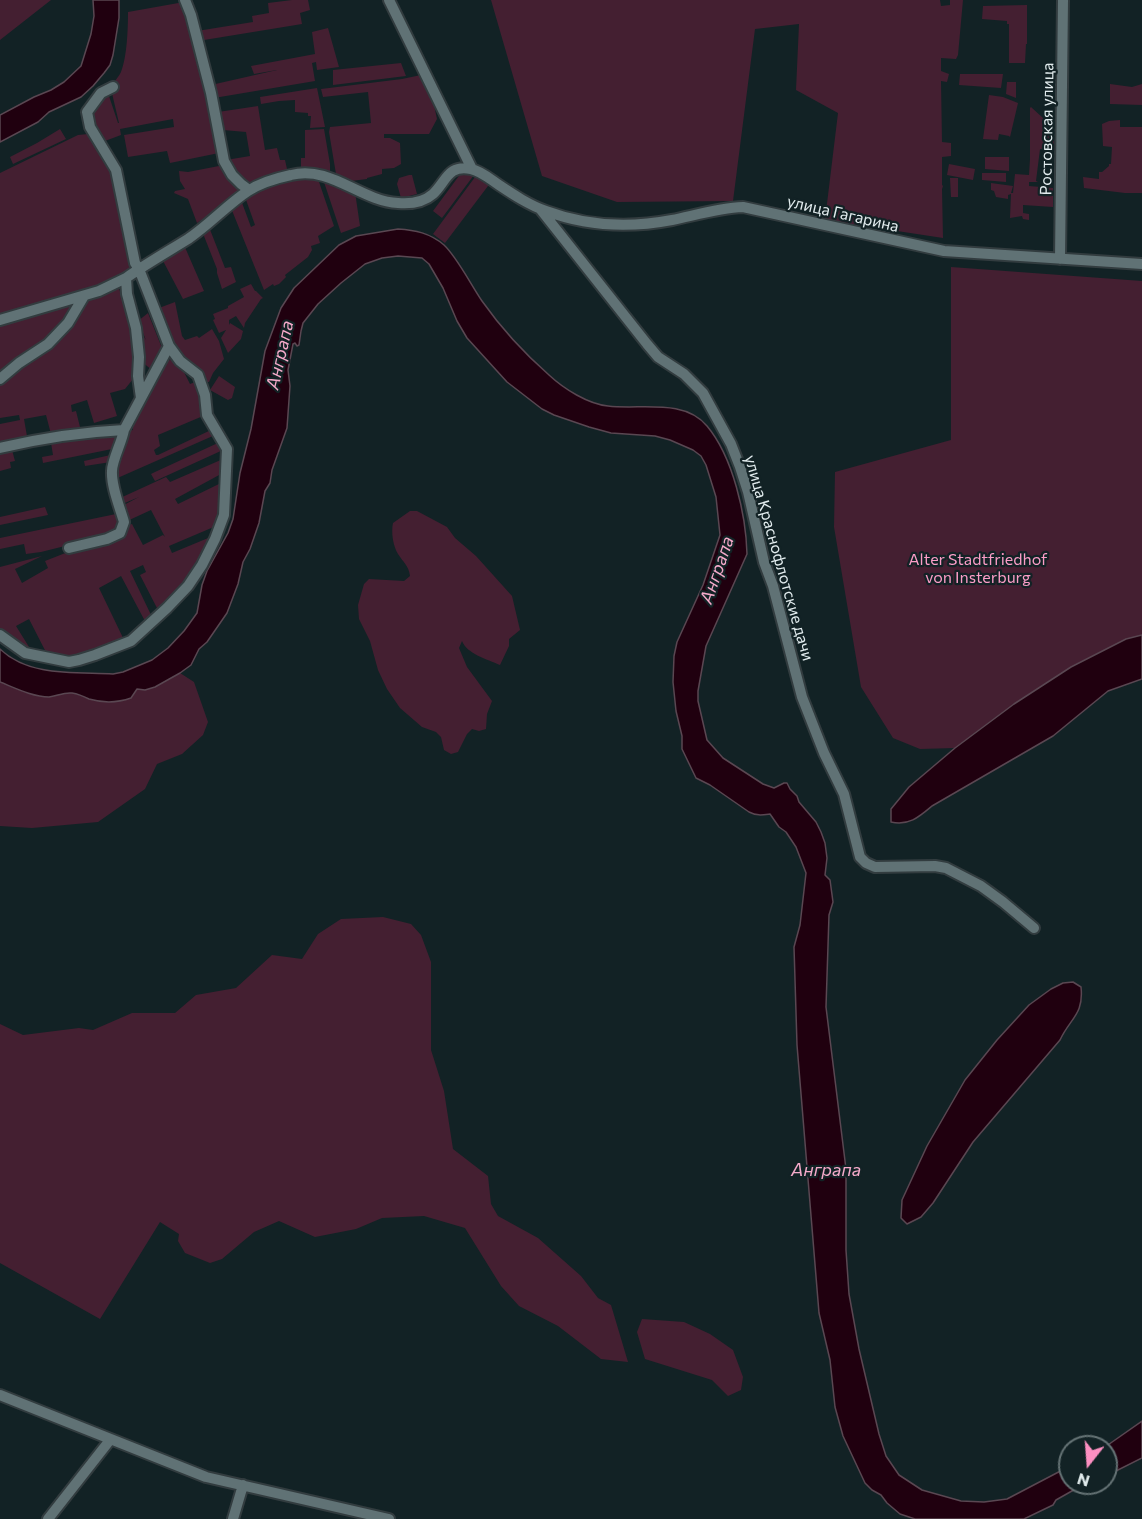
<!DOCTYPE html>
<meta charset="utf-8">
<style>
body{margin:0}
#map{position:relative;width:1142px;height:1519px;overflow:hidden;background:#122225;font-family:Commissioner,sans-serif}
canvas{display:block}
.north{position:absolute;left:1058px;top:1435px;width:60px;height:60px;box-sizing:border-box;background:#122225;border:2px solid #657375;border-radius:50%;rotate:197deg;font-size:16px;font-weight:700;line-height:24px;text-align:center;color:#e2ecee}
.north::after{content:'';display:block;margin:auto;width:21px;height:27px;background:#fc8fc1;clip-path:polygon(50% 0,100% 100%,50% 72%,0 100%)}
</style>
<div id="map">
<canvas width="1142" height="1519"></canvas>
<div class="north">N</div>
</div>
<script>
const g = document.querySelector('canvas').getContext('2d');
g.lineJoin = 'round';
function fillPath(path, color) { g.fillStyle = color; g.fill(path, 'evenodd'); }
function trace(path, color, width, dash) { g.strokeStyle = color; g.lineWidth = width; g.lineCap = dash ? 'butt' : 'round'; g.setLineDash(dash || []); g.stroke(path); }
function write(font, color, halo, rows, align = 'center') {
  g.font = font + ' Commissioner,sans-serif'; g.lineWidth = 4.5; g.setLineDash([]); g.textBaseline = 'middle'; g.strokeStyle = halo; g.fillStyle = color; for (const [text, x, y, turn = 0] of rows) {
    g.save(); g.translate(x, y); g.rotate((+turn || 0) * Math.PI / 180); g.textAlign = isNaN(turn) ? turn : align; if (halo) g.strokeText(text, 0, 0); g.fillText(text, 0, 0); g.restore();
  }
}
const green = new Path2D(`
 M0,0H51L0,40Z
 M292,0H308L310,10L300,13L302,24L198,41L197,31L253,22L252,16L269,13L268,3Z
 M491,0H940L941,6L950,5V0H963L958,55L956,59L941,58V71L949,74L947,82L941,81L942,142L951,143V156L942,157V185L943,186L942,189L943,238L825,220L838,113L796,90L799,24L755,29L733,201L617,202L542,176Z
 M184,2L219,153L170,163L167,151L128,157L124,135L174,127L173,119L120,129L121,135L97,144L88,114L102,98L109,96L118,123H119L111,89C113,82 118,78 121,72C127,57 128,29 128,12Z
 M1027,5V44H1026L1025,63H1009V24H1007V21L982,19L983,6Z
 M328,28L339,67L317,70L316,62L312,63L315,81L214,98L211,85L277,70L254,74L251,66L315,54L312,32Z
 M401,63L406,76L333,85V70Z
 M960,74H1003L1001,88L959,85Z
 M421,75L431,91L437,119L429,134H384V138H390L400,143L401,164L394,168L382,169V174L367,178V179L351,181L336,174L329,132L330,127L371,123L368,92L323,97L321,89L402,79Z
 M1007,82H1016V98L1006,94Z
 M1142,84V105L1110,104V84L1132,87Z
 M317,88L325,127L310,128L311,116H308V113L295,112V100L279,101L261,104L260,97Z
 M989,95L1003,97L1018,103L1010,137L1009,136L999,134L998,140L983,139Z
 M258,106L265,150L277,148L280,160H285L287,169L285,172L250,184L243,183L226,160L250,156L246,132L223,130L218,112Z
 M1031,107L1043,118L1053,133L1055,150L1040,149L1036,181L1038,182H1029V186L1053,188V207L1023,205V213L1029,214V220L1023,219L1022,216L1010,218L1011,194L1008,195V199L996,197L994,191L991,190V183L1013,186L1011,193H1013L1015,174L1029,175L1030,159V108Z
 M1120,120V127H1142V193H1125L1084,188L1083,177L1099,179V172H1102L1109,166V164H1111L1112,147L1103,146L1102,124L1109,121Z
 M60,129L66,139L13,164L10,157L37,143Z
 M324,129L330,164V173L301,169V158H305V130Z
 M88,134L91,137L113,174L139,276L119,289L131,316L146,340L138,321L148,313L162,348L152,370L142,362L141,369L125,389L110,393L117,416L94,423L87,400L71,405L72,412L76,411L81,431L52,438L46,415L24,419L28,442L0,448V424L20,420L19,415L0,418V173L78,135Z
 M985,157H1009V171L985,169Z
 M949,164L975,169L973,180L947,175Z
 M224,165L242,190L229,202L197,223L188,199L174,193L175,191L185,189L180,181L179,171L188,172Z
 M464,169L474,175L442,218L433,211Z
 M478,173L491,182L445,243L433,234Z
 M982,173H1006V182L982,180Z
 M293,175L317,176L334,226L318,236L320,243L311,246L312,250L308,257L285,275L286,277L279,284L274,286L273,284L264,290L231,208L241,200L251,227L255,225L245,197Z
 M409,175H412L417,194L401,198L397,184L399,178Z
 M322,176L332,179L335,186H342L355,192L360,226L341,233Z
 M950,178H958V197H951Z
 M209,227L225,268L231,267L236,282L222,289L217,273V269L202,231Z
 M184,245L204,291L183,299L161,257Z
 M951,267L1142,281V635L1126,639L1071,667L1014,704L955,748L920,749L893,738L861,687L834,527L835,472L951,440Z
 M251,284L255,291H256L263,298L261,299L245,323L244,328L236,316L229,320V325L230,323L243,331L241,339L228,353L221,338L226,330L219,333L213,320L215,319L213,314L228,308V306L244,297L240,289Z
 M175,302L182,336L185,340L197,336L199,338L212,329L219,341L224,359L213,373L209,382H206L200,373L173,352L159,308Z
 M171,359L183,370L190,384L195,382L200,389L203,416L158,435L160,446L154,450L156,455H158L211,430L215,435L113,480L121,448L125,446L124,443L125,431L133,430L132,425L165,363Z
 M219,376L235,387L232,398L228,400L210,390Z
 M120,431L117,448L43,463L42,457L53,455L51,443L102,433Z
 M220,442L223,450L155,481L151,474L155,472Z
 M12,450L15,461L10,462L11,468L0,471V453Z
 M115,454L111,462L85,466L84,461Z
 M223,459L221,474L175,499L178,504L221,483L220,511L216,526L169,546L172,553L213,536C204,551 196,569 185,583C177,593 166,600 158,610L140,575L146,572L143,565L130,571L152,617L146,623L121,576L99,588L125,642L113,646L51,662L29,619L16,626L34,655L0,637V567L42,556L15,569L22,583L48,568L45,561L73,550L124,526L132,524L143,545L163,535L165,537L151,510L125,522L120,507L139,497L120,505L118,499L166,477L170,482Z
 M45,507L48,515L0,525V517Z
 M410,511H417L447,527L455,538L476,556L512,596L520,630L509,639V646L500,665C487,659 467,654 462,641L459,648L467,667L492,701L487,714L486,729L479,731L472,729L467,734L458,752L451,754L444,750L441,737L436,732L422,727L400,708L387,689L378,670L370,641L359,619L358,605L364,584L369,579L404,581L410,576C409,566 403,562 398,554C393,546 391,532 393,523Z
 M116,514L118,525L112,532L105,536L41,552L26,554L24,544L0,549V538Z
 M180,673L194,682L208,722L203,735L182,754L157,764L145,789L98,822L32,828L0,826V682L36,695L45,697L54,696L69,692L106,702L122,701L130,698L137,689C157,688 163,683 180,673Z
 M383,917L411,924L421,935L431,962V1050L444,1091L453,1149L488,1176L491,1204L498,1216L538,1238L581,1276L598,1298L611,1305L628,1362L601,1359L558,1326L519,1306L501,1286L465,1228L424,1216L382,1218L356,1229L315,1237L279,1221L254,1232L222,1259L210,1263L185,1253L178,1241L179,1234L160,1222L100,1319L0,1263V1024L23,1035L79,1028L93,1030L132,1013H175L196,995L236,988L272,955L302,959L318,934L341,919Z
 M642,1319L684,1322L710,1334L733,1350L743,1377L741,1390L728,1396L712,1380L645,1359L637,1332Z`);
const water = new Path2D(`
 M93,0H119V18L113,55L110,65L104,73L93,86L81,97L49,112L38,122L0,142V115L34,97L51,90L64,82L81,66L91,34L94,16Z
 M398,229C415,230 430,233 444,245C457,257 471,285 482,301C501,328 524,353 549,375C564,389 588,404 608,406C640,410 684,398 707,426C733,457 746,515 747,554L706,646L698,691V701L707,740L723,758L763,784L774,788L784,783H787L790,789L797,796L799,802L816,822L821,832L825,843L827,858L825,875L830,880L833,902L829,915L826,1007L846,1169V1250L849,1294L859,1349L879,1434L886,1456L899,1475L922,1490L961,1501L984,1502L1007,1499L1070,1466V1483H1086L1056,1500L1053,1505L1024,1519H915L900,1514L887,1503L881,1495L872,1490L865,1483L843,1436L835,1407L830,1360L819,1313L797,1045L794,947L800,925L806,873L796,847L786,832L779,827L770,814C762,815 757,816 749,812L710,785L696,778L682,749V736L676,711L673,682L674,656L677,642L703,585L720,535L716,497L706,465L701,456L693,450L670,440L655,436L611,433L589,427L554,415L542,409L507,382L467,338L457,321L443,288L429,264L422,258L398,256L382,258L365,264L341,283L318,304L303,323L301,331L299,345L297,346L295,343L293,344L288,370L290,386L287,428L272,470L270,483L265,491L259,523L250,549L243,562L238,584L227,613L207,642L199,649L191,665L180,673L155,687L145,690L137,689L131,698C117,703 103,703 89,699C83,696 78,694 72,693C64,692 57,696 49,697C33,697 15,688 0,682V649C29,677 75,672 113,674L123,672L152,660L168,648L184,631L197,613L202,585L207,571L228,533L233,519L240,473L251,429L265,351L281,308L294,288L339,245L356,236Z
 M1142,635V679L1108,691L1053,736L932,806C919,817 909,826 891,822V809L909,787L955,748L1014,704L1071,667L1126,639Z
 M1073,982L1081,987C1084,1015 1070,1018 1060,1040L973,1142L933,1203L921,1217L907,1224L901,1218L902,1200L927,1146L965,1080L997,1040L1029,1005L1051,989L1063,983Z
 M1142,1421V1458L1106,1476V1447H1105Z`);
const minor = new Path2D(`
 M185,0L191,15L211,93L224,161L232,175L241,184L249,190
 M389,0L472,169
 M541,210L647,344L658,357L684,374L703,393L731,444L740,467L748,492L764,562L773,586L802,697L824,753L844,794L860,857L866,863L875,867L935,866L946,868L981,886L1003,902L1034,928
 M1060,259L1063,0
 M0,320L99,291L126,278
 M0,379L19,363L48,344L68,323L84,296
 M141,398L138,376L139,357L136,328L127,294L126,278C146,264 167,252 188,239C209,225 228,204 248,191C260,183 277,178 291,175C331,165 360,201 398,203C410,204 424,202 433,194C446,182 448,164 471,169C481,171 490,179 499,185C514,195 529,205 546,211C586,226 630,228 672,220C696,215 719,208 743,207L944,251L1142,264
 M0,448C42,438 82,432 124,430
 M69,548L107,539L120,533L124,522C120,508 111,486 112,471C112,460 122,442 124,430L169,346
 M0,635L25,653L69,662L79,660L95,655L131,641L167,608L188,586L202,565L215,539L224,515L227,449L207,415L205,395L198,375L180,361L169,346L139,269L135,263L116,170L90,127L87,112L101,93L113,87
 M0,1395L206,1477L389,1519
 M48,1519L110,1440
 M233,1519L243,1485`);
const streetNames = [
 ["Ростовская улица",1047,129,-89],
 ["улица Гагарина",843,214,13],
 ["улица Краснофлотские дачи",779,558,74]
];
const parkNames = [
 ["Alter Stadtfriedhof",978,560],
 ["von Insterburg",978,578]
];
const waterNames = [
 ["Анграпа",280,355,-77],
 ["Анграпа",717,570,-71],
 ["Анграпа",826,1170]
];
fillPath(green, '#441f31');
fillPath(water, '#20000f');
trace(water, '#5a4752', 1.5);
trace(minor, '#323c3f', 14);
trace(minor, '#607275', 10);
write('16px', '#e2ecee', '#122225', streetNames);
write('16px', '#fb9dc7', '#122225', parkNames);
write('italic 18px', '#f5aaca', '#122225', waterNames);
</script>
